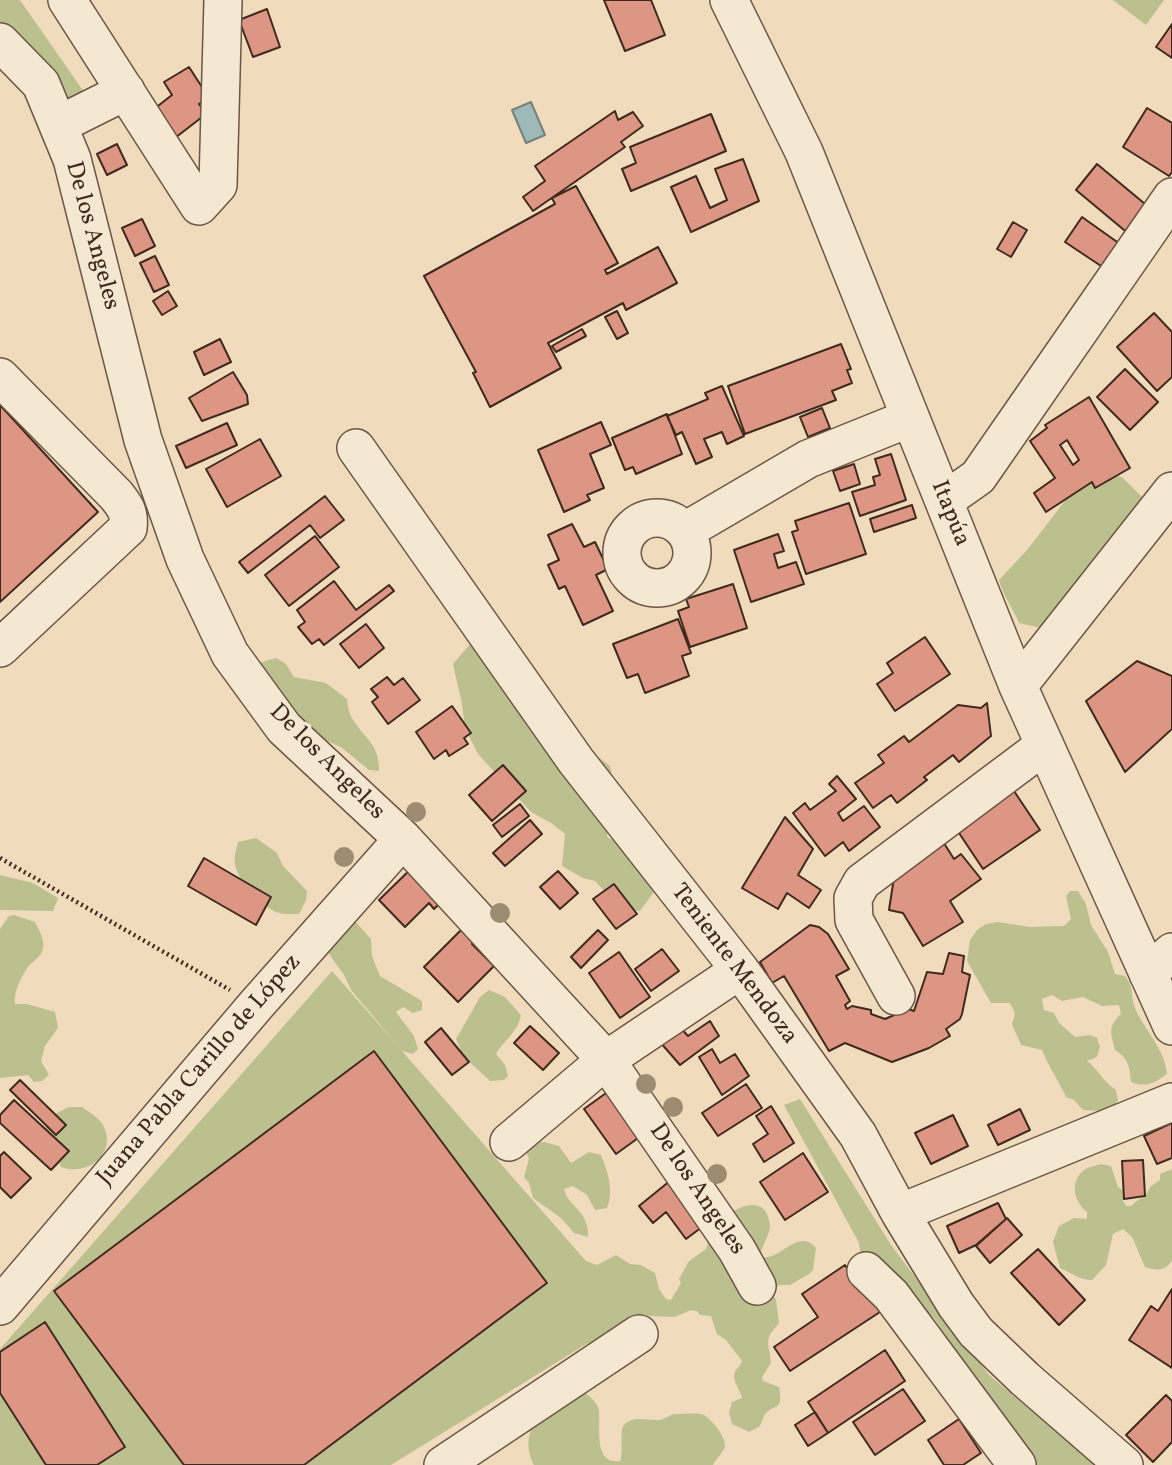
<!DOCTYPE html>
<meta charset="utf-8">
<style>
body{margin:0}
canvas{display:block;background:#f0dcbc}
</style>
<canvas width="1172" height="1465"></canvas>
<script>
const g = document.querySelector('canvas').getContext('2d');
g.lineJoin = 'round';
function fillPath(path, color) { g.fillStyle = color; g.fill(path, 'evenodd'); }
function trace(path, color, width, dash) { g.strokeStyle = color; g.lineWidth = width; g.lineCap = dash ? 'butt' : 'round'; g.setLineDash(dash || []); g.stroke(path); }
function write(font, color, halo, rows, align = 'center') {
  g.font = font + ' Vollkorn,serif'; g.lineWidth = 7; g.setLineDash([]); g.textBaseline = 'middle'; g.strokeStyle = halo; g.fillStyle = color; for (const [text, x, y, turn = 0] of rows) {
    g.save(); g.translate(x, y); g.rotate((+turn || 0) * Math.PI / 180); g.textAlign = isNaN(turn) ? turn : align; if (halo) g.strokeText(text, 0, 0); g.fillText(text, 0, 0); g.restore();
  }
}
const green = new Path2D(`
 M0,0H20L84,92L68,101L42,61L0,23Z
 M1113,0H1164L1146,25Z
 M1089,469L1122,477L1145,500L1041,628L1019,623C1013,608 1003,596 999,580L1028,549Z
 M471,643L571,742L597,756L610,766L613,779L607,837L618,843L659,885L640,911L622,910L595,881L583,878L562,866L565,834L551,823L531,812L478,754L465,728L462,704L453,664Z
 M276,658L286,664L294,677L326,683L347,699C348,704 348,711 351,716C362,737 380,743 379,771L369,770L342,748L322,738L311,727L299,722L263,677L262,662Z
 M256,838L277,853L283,866L307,891L306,900L299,914C290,914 280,915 272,910C258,902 237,880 235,864C234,857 236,849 238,842Z
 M0,875L33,883L58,898L53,911L0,910Z
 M1070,891H1078L1086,904L1091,925L1108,952L1115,974L1125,976C1135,989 1130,995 1135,1008C1145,1031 1165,1049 1167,1074C1155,1083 1146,1088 1131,1082C1130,1067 1128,1058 1115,1050C1111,1033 1107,1027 1121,1014L1119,1005L1102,1006L1083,997L1062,1001L1052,995L1042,999L1044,1010L1054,1013L1059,1023L1075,1037L1090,1035L1097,1038L1100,1046L1097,1057L1087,1061C1099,1070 1103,1082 1116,1090L1118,1100L1113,1109L1102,1111L1083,1110L1074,1100L1066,1097C1059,1081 1049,1068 1042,1050L1021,1045L1012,1024L1015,1013L1010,1003H991L967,961L970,940L977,930L986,924L997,922L1030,927L1064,926L1071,919L1066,896Z
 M14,915L35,922C39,930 45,940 43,949C41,957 33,961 28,967C21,977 13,993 15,1004H27L55,1012L58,1028L45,1046L41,1061L49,1075L42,1081L34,1082L28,1075L0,1078V929L9,916Z
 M352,918L371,939L372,956L380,976L422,1001V1010L413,1013L403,1007L396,1012L414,1036L418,1049L413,1054L402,1051L586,1261L597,1265L616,1255L630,1264L641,1265L655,1273L659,1289L666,1299L671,1300L681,1283L679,1279L689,1261L706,1249C708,1244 708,1237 710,1233C721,1213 767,1185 770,1226C770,1234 763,1244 761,1252L763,1257C781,1260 798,1227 816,1248L813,1270L809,1274L790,1285H779L771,1291L776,1300L779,1323C763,1341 769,1340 771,1363L762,1377L763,1381L779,1387C784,1414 773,1402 764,1416C762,1420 761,1424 759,1427L749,1432L732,1424L729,1412L732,1402L742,1398C741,1390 730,1380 736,1370C738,1367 741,1365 742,1361L726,1340L717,1334L711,1316L700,1315L697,1311L691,1310L675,1317L648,1316L644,1322L591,1347L588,1343L391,1465H0V1349L332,971L398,1046L351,990L344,975L324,947Z
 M489,990L505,997L521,1015C518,1032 505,1039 496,1054L505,1065L508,1076L504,1080L490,1081L464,1057L456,1039L480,997Z
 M800,1099L891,1245L989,1375L1096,1465H1035L934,1318L908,1295L882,1281L860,1251L859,1243L784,1105Z
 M69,1107H82C89,1112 99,1118 103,1125C118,1153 88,1177 61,1167L46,1128V1123L53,1115Z
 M544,1142L559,1146L571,1163L589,1152L601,1155C608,1172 614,1190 607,1208L595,1210L587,1195L573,1186L564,1189C569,1209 589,1209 588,1237L574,1233L561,1218L533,1198L529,1183L524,1177L529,1159L523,1143Z
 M1101,1164L1111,1166L1118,1187L1123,1190V1201L1126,1206H1131L1139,1199L1145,1197L1150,1187L1160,1180V1174L1172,1169V1261C1164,1271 1157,1271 1145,1267L1132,1237L1123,1229L1113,1234L1106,1265L1092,1280C1079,1280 1072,1273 1060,1268L1053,1242L1059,1226L1074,1218L1087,1219V1212C1074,1202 1069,1182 1084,1170C1088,1167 1095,1166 1101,1164Z
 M582,1391C588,1395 595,1400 598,1407C603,1419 590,1465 620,1461C624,1452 619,1430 624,1425C633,1415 648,1421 660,1420C665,1419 670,1415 674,1414C682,1414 694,1413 701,1414C710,1416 727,1438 725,1447C723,1453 716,1459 713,1465H534C527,1453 526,1435 535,1422C540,1415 572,1397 582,1391Z`);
const water = new Path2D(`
 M531,102L545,135L526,143L512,110Z`);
const building = new Path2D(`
 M604,0H651L665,35L625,51Z
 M267,9L280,47L253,57L239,20Z
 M1172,24V58L1156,47Z
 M189,67L209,98L199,104L206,114L175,138L154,109L172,95L164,82Z
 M1147,108L1172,123V172L1169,176L1123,147Z
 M615,111L618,120L633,112L643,126L621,142L625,147L533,211L523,197L545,181L535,166Z
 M711,114L726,151L631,191L622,169L636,163L630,147Z
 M117,144L127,165L107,175L97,154Z
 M743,159L759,201L691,232L671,187L696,176L710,208L727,200L715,169Z
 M1097,164L1151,209L1130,235L1076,190Z
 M576,186L618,263L605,270L607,274L658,247L677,283L626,310L623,303L548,343L561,368L490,407L473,373L476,372L424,276L555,204L552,198Z
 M1082,217L1120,244L1104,268L1065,242Z
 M142,219L155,246L135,256L122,228Z
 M1013,222L1027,230L1011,257L997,249Z
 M155,256L169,285L154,292L140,263Z
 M168,291L177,306L162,315L153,301Z
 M617,311L628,333L617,339L605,317Z
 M1154,313L1172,332V377L1157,391L1117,347Z
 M582,329L586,336L556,352L552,346Z
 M220,339L231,362L204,375L194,352Z
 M841,344L851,369L847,370L852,383L832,391L836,400L745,434L728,386Z
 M1125,369L1158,402L1130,430L1097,397Z
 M233,372L247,395L248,404L202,421L189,398Z
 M722,386L744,436L727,444L722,432L704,439L712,457L696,464L682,432L676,435L667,416L708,399L705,393Z
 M1089,397L1130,468L1095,488L1092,482L1046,512L1034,493L1055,478L1030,441L1047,428L1045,425ZM1067,440L1079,460L1073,465L1060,445Z
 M0,405L98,512L0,602Z
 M822,408L830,428L808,437L800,417Z
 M667,414L682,454L636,474L633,467L625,470L612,438Z
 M601,422L611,445L590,454L604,488L587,495L590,500L564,512L538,450Z
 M227,423L237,445L186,468L176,446Z
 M260,439L281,476L227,507L206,469Z
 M891,454L906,500L860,516L852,492L875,485L873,477L880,475L875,459Z
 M854,464L860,484L840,491L833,471Z
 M325,496L344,520L320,538L310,525L248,573L239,562Z
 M849,503L866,554L806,574L792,532L798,530L795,521Z
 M912,505L916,518L874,532L870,519Z
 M572,524L584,547L595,542L608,569L596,575L613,611L583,625L565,586L559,589L548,565L559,560L548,535Z
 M778,534L784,551L774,554L778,568L796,562L804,584L751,602L734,550Z
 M315,536L339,567L289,606L265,575Z
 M334,581L356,610L389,585L394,591L324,645L319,639L312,644L298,627L305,622L297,610Z
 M733,584L747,628L690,647L678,611L689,607L686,599Z
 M678,619L691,653L682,656L689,676L645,693L638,674L627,678L613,644Z
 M366,624L384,648L359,668L340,644Z
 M925,637L950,674L895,711L877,684L893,673L887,663Z
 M1137,661L1172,676V729L1125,772L1086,701Z
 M387,677L394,685L403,678L420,700L388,724L372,702L378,697L371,689Z
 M987,703L991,736L959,762L953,755L924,777L927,780L897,803L891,795L873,808L855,783L884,763L878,755L904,736L909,742L958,705L981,708Z
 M452,706L471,733L464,738L468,744L449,756L446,750L434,759L416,732Z
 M503,765L526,791L492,821L469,795Z
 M837,776L856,799L838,813L843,821L864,806L880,827L849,851L843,842L825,856L793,813L805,803L810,810L836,791L829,784Z
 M1014,791L1040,830L983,869L957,830Z
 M520,804L529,816L502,837L493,825Z
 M785,817L813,849L798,875L821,890L809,908L787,893L778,909L742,888Z
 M530,820L542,834L505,866L493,853Z
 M942,840L954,859L961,854L981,879L950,901L963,922L923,946L903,913L889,910L895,871Z
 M204,858L271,897L256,925L188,886Z
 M418,862L449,894L434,909L429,903L405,927L379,900Z
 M558,871L578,893L560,909L540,887Z
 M614,884L637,914L616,929L593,899Z
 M472,919L484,931L472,944L494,966L458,1002L424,967Z
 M810,925L819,927L828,934L849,969L836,976L850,1001L845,1005L847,1009L852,1006L871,1010V1014L885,1019L908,1009L914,1011L927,972L943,974L949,953L964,956L962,972L970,975L962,1014L960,1019L946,1029L950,1036L929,1048L892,1062L845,1043L829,1051L784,976L772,983L760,962Z
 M598,930L608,940L581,968L571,957Z
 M662,949L679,971L651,991L635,969Z
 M619,952L650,997L620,1018L589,973Z
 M710,1021L719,1036L680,1065L660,1042L679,1026L688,1036Z
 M530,1026L559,1053L543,1070L514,1043Z
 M441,1028L469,1062L452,1075L425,1042Z
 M712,1049L720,1063L735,1054L749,1076L722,1095L699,1057Z
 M374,1051L547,1283L304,1465H184L54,1291Z
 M20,1080L66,1125L56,1135L10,1090Z
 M746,1084L762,1108L718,1136L702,1113Z
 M613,1088L645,1133L616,1154L584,1109Z
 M14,1100L69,1151L51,1170L0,1123V1115Z
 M771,1106L794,1143L764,1162L753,1144L768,1134L756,1116Z
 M1020,1109L1030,1130L998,1145L988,1125Z
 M953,1115L968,1146L931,1164L915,1133Z
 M1172,1123V1158L1157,1164L1144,1136Z
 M4,1152L31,1178L11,1198L0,1187V1156Z
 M803,1153L828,1192L785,1220L760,1182Z
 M1143,1160L1145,1196L1124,1199L1122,1161Z
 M671,1180L702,1227L686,1239L666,1212L653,1223L639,1206Z
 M998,1203L1006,1219L976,1245L959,1253L947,1226Z
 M1007,1218L1022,1235L990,1263L976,1246Z
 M1038,1249L1085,1300L1059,1325L1011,1273Z
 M845,1265L861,1288L864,1286L880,1312L790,1371L774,1347L818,1317L802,1294Z
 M1172,1289V1368L1129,1340L1151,1306L1158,1311Z
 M45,1322L125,1447L97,1465H46L0,1393V1352Z
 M885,1350L905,1381L828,1433L808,1402Z
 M903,1389L925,1421L875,1455L853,1422Z
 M1166,1395L1172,1401V1442L1153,1462L1126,1435Z
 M815,1412L828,1433L808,1446L795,1425Z
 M959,1419L981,1453L963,1465H944L928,1440Z`);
const path = new Path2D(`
 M0,858L230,990`);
const minor = new Path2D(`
 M67,0L199,206L218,185L223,0
 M729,0L804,152L1018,686L1172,1026
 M0,42L41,84L72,159L143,440L185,559L230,654L284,728L403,839L606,1060L737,1250L757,1286
 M58,125L126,91
 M0,377L116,495C125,506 130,513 128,528L0,648
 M356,448L576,761L740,970L858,1135L900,1213L956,1305L976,1332L1025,1379L1124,1465
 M944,501L978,477L1172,197
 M622 553a35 35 0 1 1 70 0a35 35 0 1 1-70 0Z
 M685,531L808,459L910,418
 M1018,686L1172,491
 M1148,974L1172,952
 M896,996L854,920L853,898L862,882L1045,745
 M509,1142L606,1060L740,970
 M900,1213L1172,1102
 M866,1271L891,1295L1017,1465
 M0,1306L256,1005L403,839
 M443,1465L639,1334`);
const trees = [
 [416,812],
 [344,857],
 [500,913],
 [646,1084],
 [673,1107],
 [717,1174]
];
const streetNames = [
 ["De los Angeles",91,236,75],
 ["Itapúa",949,514,68],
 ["De los Angeles",326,763,45],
 ["Teniente Mendoza",733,965,53],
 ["Juana Pabla Carillo de López",200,1071,-49],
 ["De los Angeles",696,1190,56]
];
fillPath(green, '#bcc08f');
fillPath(water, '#9db9b9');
trace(water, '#78807b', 2);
fillPath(building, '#dd9684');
trace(building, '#402a1e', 2);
trace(minor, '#6c5646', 40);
trace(path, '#402a1e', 4.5, [2, 3.5]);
trace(minor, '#f5e8d3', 37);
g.fillStyle = '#9d8b72';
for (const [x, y] of trees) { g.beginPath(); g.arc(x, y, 10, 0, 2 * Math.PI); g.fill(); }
write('24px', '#402a1e', '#f5e8d3', streetNames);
</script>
